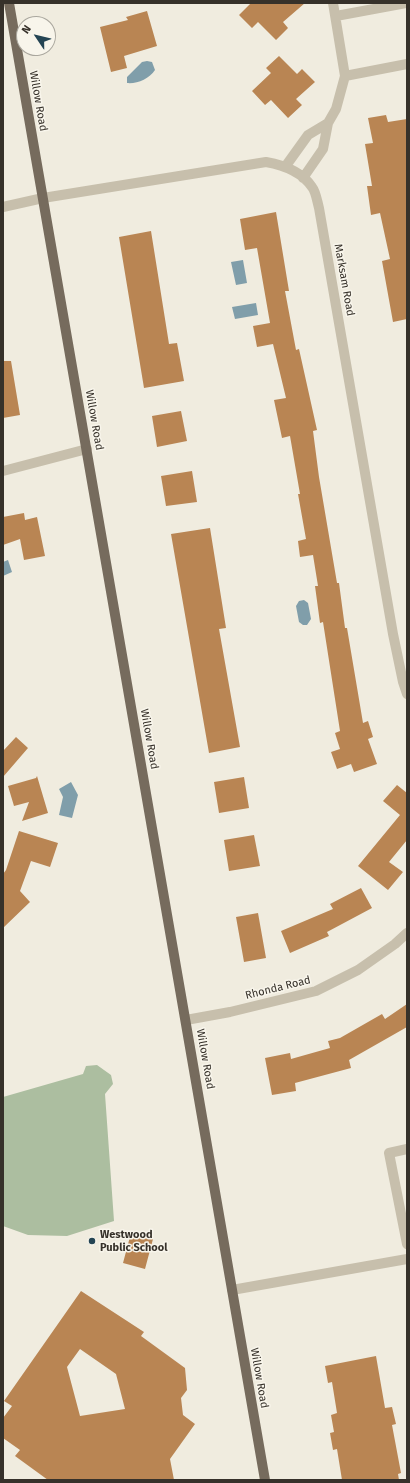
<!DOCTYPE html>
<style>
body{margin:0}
#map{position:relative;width:410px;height:1483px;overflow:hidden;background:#f0ecdf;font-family:"Fira Sans",sans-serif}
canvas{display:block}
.frame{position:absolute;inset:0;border:4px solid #36312a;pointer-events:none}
.north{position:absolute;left:16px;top:16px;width:40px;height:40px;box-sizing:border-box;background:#f8f5eb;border:1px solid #aaa79e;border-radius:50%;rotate:305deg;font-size:11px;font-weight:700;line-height:16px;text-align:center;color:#36312a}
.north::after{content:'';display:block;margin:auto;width:14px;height:18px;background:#244453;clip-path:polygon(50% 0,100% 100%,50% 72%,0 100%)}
</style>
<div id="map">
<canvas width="410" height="1483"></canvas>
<div class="frame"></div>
<div class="north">N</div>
</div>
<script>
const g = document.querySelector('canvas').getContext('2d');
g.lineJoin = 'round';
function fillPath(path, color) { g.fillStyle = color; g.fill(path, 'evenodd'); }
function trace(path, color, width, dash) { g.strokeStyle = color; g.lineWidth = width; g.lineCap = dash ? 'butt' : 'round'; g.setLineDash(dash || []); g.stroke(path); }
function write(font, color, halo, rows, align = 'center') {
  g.font = font + ' "Fira Sans",sans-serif'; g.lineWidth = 3; g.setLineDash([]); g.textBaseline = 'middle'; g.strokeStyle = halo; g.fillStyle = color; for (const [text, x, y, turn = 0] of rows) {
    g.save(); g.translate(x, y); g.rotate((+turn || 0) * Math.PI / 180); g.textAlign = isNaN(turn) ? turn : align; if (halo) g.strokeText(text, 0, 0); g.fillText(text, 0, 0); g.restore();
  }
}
const green = new Path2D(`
 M97,1065L111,1075L113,1084L105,1094L114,1221L67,1236L28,1235L3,1226V1097L83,1074L86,1066Z`);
const water = new Path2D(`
 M147,61L152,62L155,70C149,79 137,84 127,83V77L142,62Z
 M243,260L247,283L236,285L231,262Z
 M256,303L258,315L235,319L232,307Z
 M8,560L12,572L3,576V562Z
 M304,600L308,603L311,619L307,625H303L299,622L296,606L299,601Z
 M71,782L78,795L72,818L59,815L63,797L59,789Z`);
const building = new Path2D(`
 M251,3H305L283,22L288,28L276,40L258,22L252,28L239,15Z
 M147,11L157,46L124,56L127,68L111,72L100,27L128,20L126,17Z
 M279,56L297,74L302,69L315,82L296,99L302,105L288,118L271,100L265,105L252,91L271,73L266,68Z
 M386,115L388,122L407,119V319L393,322L382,261L390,259L380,213L371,215L367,186H372L365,144L373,143L368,118Z
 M276,212L289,291H285L296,350L299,349L317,430L313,431L319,477L337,583H339L345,628H347L363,723L368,721L373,737L368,739L377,764L354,772L351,764L337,769L331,752L340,749L335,733L340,731L323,622L320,623L315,586H318L313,555L300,557L298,541L306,539L298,494H300L290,436L282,438L274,400L286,398L273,344L257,347L253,326L270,323L257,248L245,250L240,219Z
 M151,231L169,344L177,343L184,381L144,388L119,237Z
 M3,361H11L20,415L3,418Z
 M181,411L187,441L157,447L152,416Z
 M192,471L197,502L166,506L161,476Z
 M24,513L25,520L37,517L45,556L24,560L20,539L3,545V517Z
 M210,528L226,628L219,629L240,747L209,753L171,534Z
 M16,737L28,748L3,777V751Z
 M37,776L48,813L22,821L29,802L14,806L8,786L36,778Z
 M244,777L249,808L219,813L214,782Z
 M397,785L407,793V840L389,862L403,872L388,890L358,866L400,815L383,801Z
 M19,831L58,843L50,867L31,861L20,891L30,902L3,928V874L6,870Z
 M254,835L260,866L229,871L224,840Z
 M361,888L372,908L327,932L329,936L290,953L281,931L333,909L330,904Z
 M258,913L266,958L244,962L236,917Z
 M407,1004V1027L349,1060L351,1068L295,1083L296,1091L272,1095L265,1058L290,1053L291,1059L330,1048L328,1041L340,1038L382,1014L385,1019Z
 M131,1233L153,1239L145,1269L123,1263Z
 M81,1291L144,1332L141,1336L185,1368L187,1390L181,1398L183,1415L195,1424L170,1459L174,1480H48L15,1456L20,1450L3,1438V1418L12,1406L4,1401ZM80,1349L116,1374L125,1409L80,1416L67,1367Z
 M376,1356L385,1408L392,1407L396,1424L392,1425L401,1473L398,1474L399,1480H342L337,1449L333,1450L330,1433L334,1432L331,1415L337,1413L332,1382L328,1383L325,1366Z`);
const minor = new Path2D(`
 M336,16L406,3
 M345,76L407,64
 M285,167L308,135L328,123
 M303,178L323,149L328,123L336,109L345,76L333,3
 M3,207L43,198L266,162C283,165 302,172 312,187C316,192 317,201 319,208L393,634L403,682L407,694
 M3,471L87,449
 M186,1020L230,1012L316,991L358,970L395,944L407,933
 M407,1149L389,1153L407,1244
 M232,1290L407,1259`);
const major = new Path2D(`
 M9,3L265,1480`);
const markers = [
 [92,1241,4,"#244453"]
];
const streetNames = [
 ["Willow Road",38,101,80],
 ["Marksam Road",344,280,80],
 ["Willow Road",94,420,80],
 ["Willow Road",149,739,80],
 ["Rhonda Road",278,988,-14],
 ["Willow Road",205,1059,80],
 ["Willow Road",259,1378,80]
];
const poiNames = [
 ["Westwood",100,1235],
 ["Public School",100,1248]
];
fillPath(green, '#acbea0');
fillPath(water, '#809eaa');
fillPath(building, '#b98553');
trace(minor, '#c7bfac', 10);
trace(major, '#766b5d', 10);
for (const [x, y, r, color] of markers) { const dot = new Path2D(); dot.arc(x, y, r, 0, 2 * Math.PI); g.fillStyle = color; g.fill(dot); trace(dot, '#f8f5eb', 1.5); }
write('11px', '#36312a', '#f8f5eb', streetNames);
write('bold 11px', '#36312a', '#f8f5eb', poiNames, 'left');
</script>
